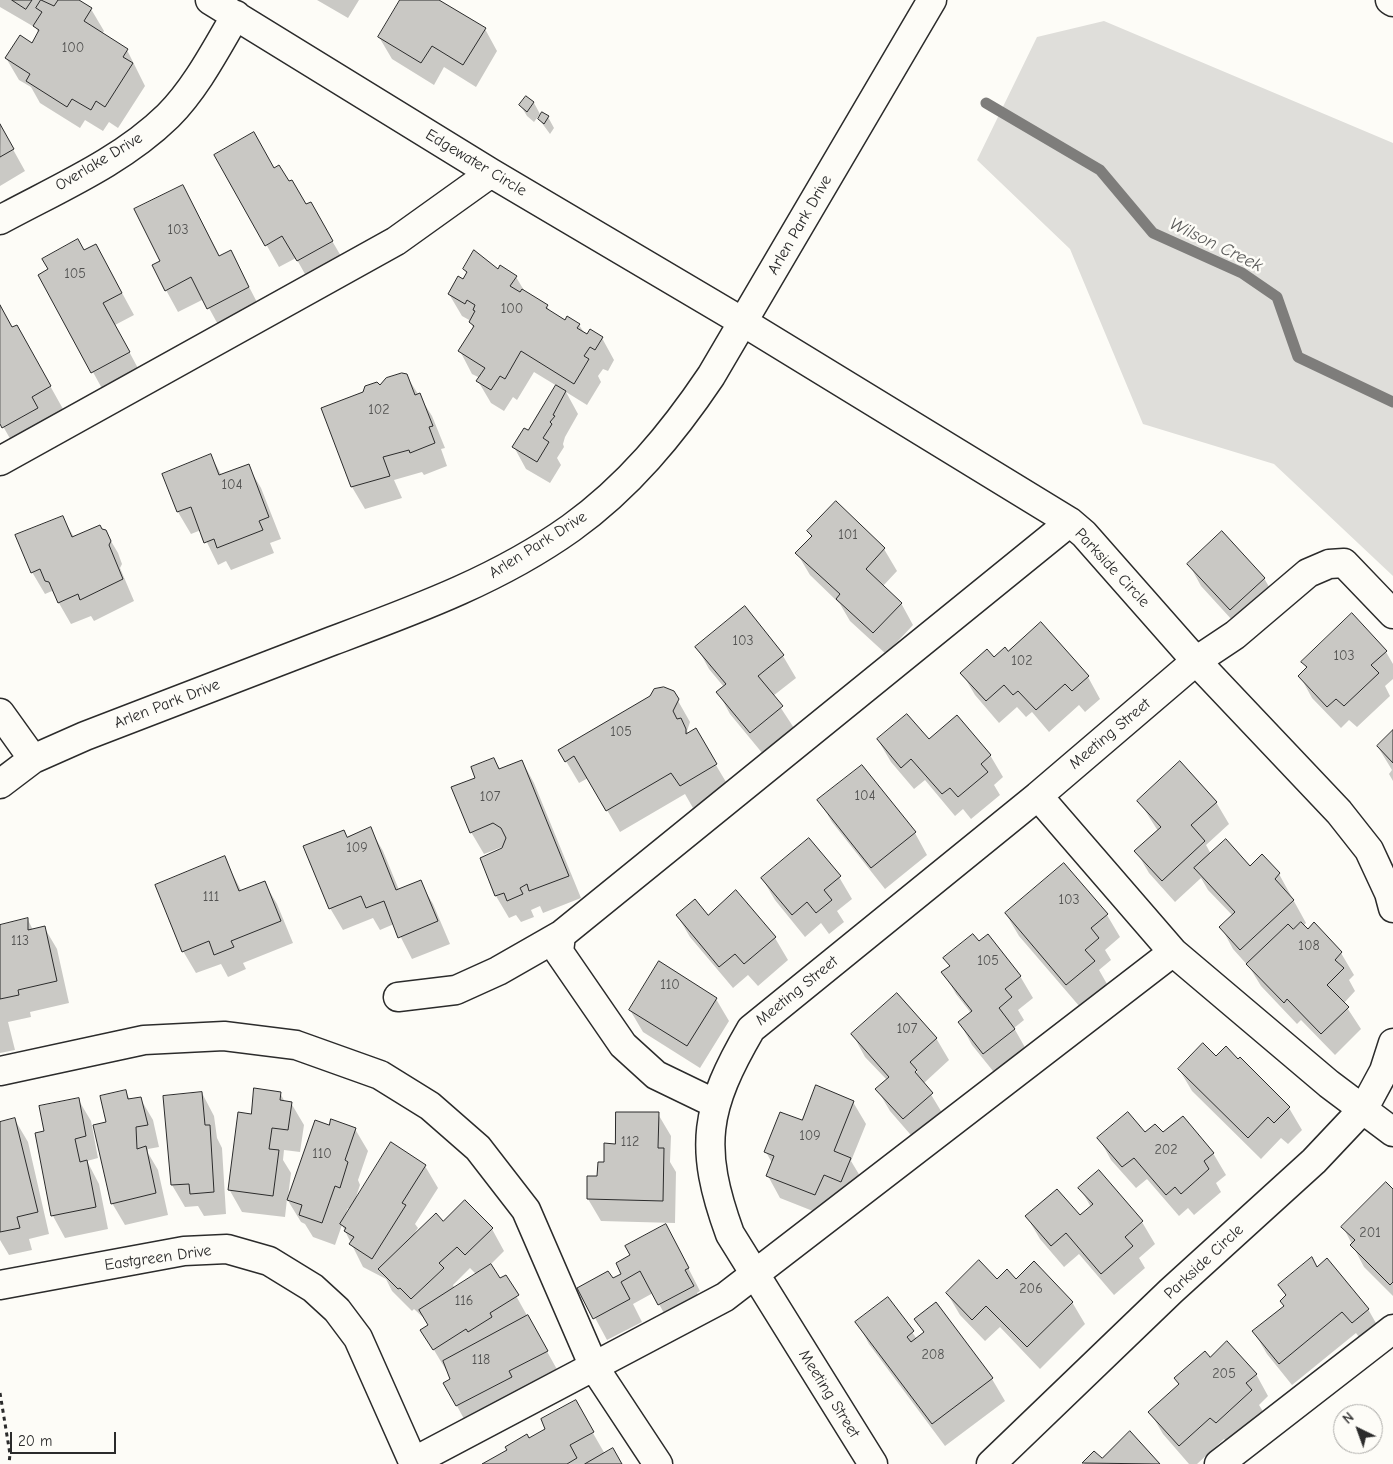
<!DOCTYPE html>
<style>
body{margin:0}
#map{position:relative;width:1393px;height:1464px;overflow:hidden;background:#fdfcf7;font-family:"Comic Neue",sans-serif}
canvas{display:block}
.north{position:absolute;left:1333px;top:1404px;width:50px;height:50px;box-sizing:border-box;background:#fdfcf7;border:1px solid #a9a8a5;border-radius:50%;rotate:318deg;font-size:14px;font-weight:700;line-height:20px;text-align:center;color:#2b2b2b}
.north::after{content:'';display:block;margin:auto;width:18px;height:22px;background:#2b2b2b;clip-path:polygon(50% 0,100% 100%,50% 72%,0 100%)}
.scale{position:absolute;left:10px;top:1432px;width:106px;height:22px;box-sizing:border-box;border:2px solid #2b2b2b;border-top:0;padding-left:6px;font-size:15px;line-height:18px;white-space:nowrap;color:#2b2b2b;-webkit-text-stroke:4px #fdfcf7;paint-order:stroke}
</style>
<div id="map">
<canvas width="1393" height="1464"></canvas>
<div class="north">N</div>
<div class="scale">20 m</div>
</div>
<script>
const g = document.querySelector('canvas').getContext('2d');
g.lineJoin = 'round';
function fillPath(path, color) { g.fillStyle = color; g.fill(path, 'evenodd'); }
function trace(path, color, width, dash) { g.strokeStyle = color; g.lineWidth = width; g.lineCap = dash ? 'butt' : 'round'; g.setLineDash(dash || []); g.stroke(path); }
function write(font, color, halo, rows, align = 'center') {
  g.font = font + ' "Comic Neue",sans-serif'; g.lineWidth = 5; g.setLineDash([]); g.textBaseline = 'middle'; g.strokeStyle = halo; g.fillStyle = color; for (const [text, x, y, turn = 0] of rows) {
    g.save(); g.translate(x, y); g.rotate((+turn || 0) * Math.PI / 180); g.textAlign = isNaN(turn) ? turn : align; if (halo) g.strokeText(text, 0, 0); g.fillText(text, 0, 0); g.restore();
  }
}
const green = new Path2D(`
 M1104,21L1393,143V576L1274,464L1143,424L1070,249L977,160L1037,37Z`);
const shadow = new Path2D(`
 M0,0H77L91,9L104,31L102,34L127,50L145,86L118,128L109,122L103,131L85,120L80,128L40,103L31,87L19,80L6,58L32,45L39,34L36,28L0,7Z
 M317,0H359L348,18Z
 M401,0H437L485,29L497,51L476,87L444,67L434,85L392,59L379,37Z
 M526,98L534,103L540,114L534,122L527,116L521,106Z
 M548,117L554,128L550,134L539,119Z
 M0,126L25,171L0,186Z
 M216,156L306,206L310,203L345,263L310,283L296,258L279,267Z
 M183,186L220,257L231,252L261,310L221,330L204,299L178,312L166,290L162,262Z
 M84,252L108,267L134,315L115,325L141,374L105,394L40,275Z
 M474,252L488,261L491,266L516,277L525,292L547,306L550,312L565,321L579,325L585,334L602,338L614,360L608,371L603,369L598,376L601,382L587,405L566,392L578,414L565,437L563,444L564,447L557,458L561,465L550,483L526,469L514,447L528,432L557,386L534,372L517,400L513,397L504,411L491,403L478,381L480,378L472,374L460,351L473,328L471,321L462,316L449,294L467,274L464,269Z
 M0,307L12,328L29,348L63,409L44,420L50,431L16,449L0,421Z
 M406,375L432,416L445,448L441,449L447,466L424,475L422,472L394,480L402,498L365,509L352,487L322,409Z
 M211,456L222,476L248,466L261,488L281,539L270,543L274,553L231,570L226,561L218,565L201,530L191,534L178,512L164,474Z
 M62,517L74,537L105,531L118,553L122,564L120,568L134,601L94,621L91,616L71,624L52,591L45,594L32,572Z
 M808,531L884,549L897,571L883,586L901,603L913,625L886,654L850,621L840,604L810,575L797,553L812,537Z
 M1189,564L1264,578L1277,601L1243,632L1201,586Z
 M1352,615L1386,652L1393,664V679L1385,686L1390,696L1357,727L1349,720L1341,728L1312,698L1300,676L1307,669L1303,662Z
 M697,647L783,656L796,678L773,696L794,728L763,754L730,714L718,692L724,687L709,669Z
 M994,658L1088,677L1100,699L1085,712L1079,705L1049,732L1032,712L1026,717L1017,707L999,723L975,695L962,673Z
 M673,692L690,722L687,731L689,734L695,730L729,787L693,808L685,794L620,832L588,778L579,783L560,751Z
 M1393,732V781L1389,774L1392,770L1378,747Z
 M878,740L929,741L990,755L1003,777L994,785L1000,795L971,819L963,809L955,816L925,780L914,789L891,762Z
 M494,759L500,770L522,761L534,783L581,898L543,913L540,906L531,910L534,917L521,922L516,915L509,918L496,896L481,858L503,849L505,846L484,854L471,832L477,779Z
 M819,800L915,833L927,855L885,889L832,822Z
 M1139,801L1216,802L1229,824L1206,845L1211,854L1250,867L1279,874L1306,923L1303,926L1308,930L1314,924L1341,953L1354,975L1349,980L1355,991L1344,1003L1361,1029L1335,1055L1301,1020L1297,1024L1261,986L1250,968L1233,949L1221,927L1233,916L1208,890L1201,878L1175,902L1149,873L1136,851L1158,831Z
 M370,829L383,851L399,890L420,882L433,904L450,944L412,959L394,924L380,930L373,918L343,930L330,908L348,838Z
 M224,858L242,892L264,882L277,904L293,943L243,963L246,969L228,977L221,964L196,973L183,951Z
 M1064,865L1107,915L1120,937L1105,950L1111,960L1099,970L1107,984L1080,1007L1019,936L1006,914Z
 M839,877L852,899L837,911L844,922L829,934L821,923L805,937L775,900L762,878Z
 M736,892L775,938L788,960L758,986L748,975L733,988L690,937L677,915L707,916Z
 M28,920L33,930L44,927L57,949L69,1003L30,1012L31,1017L8,1022L15,1050L0,1053V926Z
 M979,942L1020,976L1033,998L1018,1010L1024,1020L1014,1028L1027,1051L997,1076L972,1045L960,1023L971,1013L956,994L943,972L950,967L945,958Z
 M716,999L729,1021L700,1068L643,1032L630,1010Z
 M853,1035L936,1038L949,1060L924,1083L944,1116L916,1141L890,1111L877,1089L887,1080L865,1057ZM917,1068V1072L911,1077L909,1075Z
 M1216,1058L1240,1059L1289,1108L1302,1130L1288,1144L1281,1138L1261,1159L1192,1091L1179,1069Z
 M126,1092L130,1100L140,1098L153,1120L159,1147L148,1149V1153L158,1170L168,1215L125,1225L112,1203L108,1123Z
 M202,1093L214,1116L217,1138L222,1148L226,1214L204,1216L198,1206L185,1207L172,1185L164,1097Z
 M280,1093L285,1102L291,1103L304,1125L300,1152L284,1150L283,1160L291,1173L288,1197L330,1127L355,1129L368,1151L358,1180L360,1185L355,1200L425,1166L438,1188L415,1224L418,1228L414,1234L443,1223L492,1229L504,1251L490,1265L499,1280L505,1276L559,1373L469,1428L445,1384L452,1380L422,1330L429,1326L426,1320L414,1309L412,1311L392,1291L386,1279L363,1267L342,1225L335,1245L313,1237L305,1224L301,1222L287,1199L285,1217L242,1212L229,1189L252,1115ZM348,1208L351,1209L344,1218ZM470,1268L477,1275L455,1289L453,1285Z
 M78,1099L91,1121L98,1158L87,1161L99,1184L108,1229L65,1238L53,1216L36,1134L46,1132Z
 M853,1102L866,1124L851,1161L863,1181L828,1217L780,1198L768,1176L772,1163L766,1152L802,1122Z
 M658,1114L671,1136L670,1162L676,1172L675,1223L601,1221L588,1199L605,1164L617,1145Z
 M15,1120L28,1142L49,1234L29,1239L32,1250L9,1255L0,1240V1123Z
 M1145,1134H1163L1213,1153L1226,1175L1216,1183L1221,1192L1194,1215L1188,1208L1179,1216L1147,1179L1136,1188L1111,1160L1099,1138Z
 M1099,1172L1142,1222L1155,1244L1139,1258L1145,1268L1114,1295L1079,1254L1064,1267L1040,1239L1027,1217H1079L1091,1207L1080,1188Z
 M1393,1190V1296L1364,1267L1343,1227Z
 M678,1248L700,1291L697,1293L705,1308L671,1326L653,1293L633,1304L642,1322L607,1340L579,1288L612,1280L623,1274L632,1255Z
 M1318,1269L1368,1309L1381,1332L1365,1345L1356,1333L1292,1385L1267,1354L1254,1332L1285,1306L1287,1297L1280,1285Z
 M997,1280H1016L1072,1302L1085,1324L1040,1369L1000,1327L985,1341L960,1315L947,1293Z
 M888,1299L917,1339L924,1333L916,1319L936,1304L992,1379L1005,1401L945,1446L869,1344L857,1322Z
 M1210,1359L1256,1374L1268,1396L1259,1405L1264,1413L1230,1445L1224,1439L1197,1464H1189L1163,1434L1150,1412Z
 M575,1402L605,1454L620,1464H484L546,1430Z
 M1130,1433L1159,1464H1084L1094,1453L1101,1460Z`);
const stream = new Path2D(`
 M986,103L1100,170L1153,233L1242,273L1277,297L1298,357L1393,402`);
const building = new Path2D(`
 M12,0H32L26,9Z
 M41,0L54,6L58,0H79L92,8L84,21L128,49L123,57L133,63L105,107L96,101L91,110L72,99L67,107L26,81L30,74L5,58L20,35L32,43L39,30L33,26L42,12L36,8Z
 M400,0H439L486,28L463,65L432,46L421,63L378,37Z
 M526,96L534,102L527,112L519,105Z
 M542,112L549,116L544,124L538,119Z
 M0,124L14,149L0,157Z
 M254,132L274,168L279,165L289,181L292,180L306,204L311,202L333,241L297,261L282,236L265,246L214,155Z
 M183,185L219,256L231,250L249,287L207,309L191,277L165,291L152,265L160,261L134,209Z
 M78,239L84,250L96,244L122,293L103,303L130,352L91,373L38,275L48,269L42,259Z
 M474,250L498,269L500,265L517,276L510,286L520,292L522,289L548,305L546,308L565,320L567,316L580,324L577,328L587,334L590,329L603,337L595,350L590,347L584,356L589,359L574,384L521,351L505,379L500,376L491,390L476,381L485,368L458,351L474,326L469,322L475,311L473,310L475,305L467,300L465,304L448,294L458,276L463,279L467,272L463,269Z
 M0,305L12,327L17,325L51,386L32,397L38,408L2,428L0,424Z
 M402,373L407,374L415,395L420,393L433,426L429,427L435,443L410,453L409,450L383,457L390,476L351,487L321,408L363,392L365,386L377,382L380,385L386,378Z
 M556,385L566,391L553,415L555,416L550,422L552,424L543,438L549,442L537,462L512,447L524,428L528,430Z
 M211,454L219,475L249,464L269,517L259,521L263,530L217,548L214,539L204,543L191,507L177,512L162,474Z
 M836,501L885,548L866,569L902,603L873,633L836,599L840,594L795,553L812,536L807,531Z
 M63,516L72,537L100,525L102,529L106,530L111,541L109,545L123,579L80,600L78,594L58,603L49,582L45,581L40,569L31,573L15,535Z
 M1222,531L1265,578L1230,610L1187,564Z
 M745,606L784,655L758,676L783,706L750,733L716,692L726,684L695,647Z
 M1352,613L1387,651L1371,665L1379,673L1344,706L1336,699L1327,707L1298,676L1307,667L1301,662Z
 M1041,622L1089,676L1072,691L1065,684L1036,710L1018,691L1013,695L1004,685L986,701L960,673L987,649L994,657L1005,647L1008,651Z
 M664,687L674,691L679,699L673,711L677,719L681,718L686,729V734L696,728L717,764L680,786L671,773L606,811L574,756L565,762L558,750L650,696L654,689Z
 M907,714L929,739L957,715L991,755L981,764L988,772L958,797L950,788L942,794L911,759L901,768L877,739Z
 M1393,730V763L1377,746Z
 M494,758L499,769L522,760L569,876L529,891L527,884L520,888L523,894L507,901L504,893L495,896L480,858L502,848L506,838L501,828L493,823L470,833L451,787L475,778L471,767Z
 M1180,761L1217,802L1191,825L1205,841L1162,881L1134,851L1161,827L1137,801Z
 M862,765L916,832L871,868L817,800Z
 M371,827L396,890L421,880L438,921L398,938L384,901L366,908L361,896L329,909L303,846L344,830L347,837Z
 M809,838L841,876L824,890L832,900L816,913L807,902L792,915L761,878Z
 M1226,839L1250,866L1262,854L1280,873L1275,879L1294,900L1240,950L1219,927L1235,912L1194,868Z
 M225,856L239,891L265,881L281,921L231,941L234,947L214,955L209,941L182,952L155,885Z
 M1064,863L1108,914L1091,928L1099,938L1085,950L1095,961L1066,985L1005,913Z
 M736,890L776,937L744,964L735,954L719,967L676,915L695,899L708,915Z
 M28,918V930L45,926L57,981L18,990L19,995L0,999V925Z
 M1301,922L1308,929L1314,922L1342,952L1335,960L1344,968L1327,985L1349,1007L1321,1034L1287,999L1284,1003L1246,964L1288,924L1293,929Z
 M973,934L979,941L988,934L1021,976L1005,989L1012,997L999,1008L1015,1029L983,1054L958,1022L972,1011L941,972L950,966L943,958Z
 M659,961L717,998L687,1046L629,1010Z
 M897,993L937,1038L910,1062L917,1070L915,1072L933,1093L903,1119L875,1089L889,1077L851,1034Z
 M1203,1043L1216,1056L1226,1046L1238,1059L1240,1057L1290,1107L1274,1123L1268,1117L1248,1138L1178,1069Z
 M816,1085L854,1101L834,1151L851,1158L841,1182L824,1175L815,1195L766,1176L774,1156L764,1152L780,1112L802,1120Z
 M254,1088L281,1092L280,1100L292,1102L288,1130L272,1128L269,1149L279,1150L273,1196L228,1190L238,1112L251,1114Z
 M126,1090L128,1099L141,1097L148,1125L136,1127L137,1149L146,1146L156,1193L111,1204L93,1125L106,1122L100,1096Z
 M202,1092L205,1125H210L214,1192L190,1194L189,1184L171,1185L163,1096Z
 M79,1098L86,1136L75,1139L80,1162L87,1160L96,1207L51,1216L35,1133L44,1131L39,1106Z
 M616,1112H659L658,1148H664L663,1201L587,1199V1176H597L598,1162H604V1143L615,1144Z
 M1128,1112L1145,1132L1155,1124L1163,1132L1183,1116L1214,1153L1204,1161L1209,1169L1181,1194L1175,1187L1166,1195L1134,1158L1122,1167L1097,1138Z
 M15,1118L38,1212L17,1217L20,1228L0,1232V1122Z
 M331,1119L356,1128L345,1160L348,1162L340,1188L335,1186L322,1223L299,1215L302,1205L287,1200L315,1120L329,1125Z
 M391,1142L426,1165L402,1203L406,1205L372,1259L349,1244L354,1237L344,1231L346,1228L340,1224Z
 M1099,1170L1143,1221L1125,1237L1133,1246L1101,1274L1066,1233L1051,1246L1025,1216L1057,1189L1080,1215L1093,1204L1078,1188Z
 M1386,1182L1393,1189V1282L1390,1285L1350,1245L1355,1240L1341,1227Z
 M465,1200L493,1228L465,1255L457,1247L439,1263L444,1268L411,1299L400,1288L398,1289L378,1269L436,1213L443,1221Z
 M666,1224L689,1268L685,1270L694,1286L658,1305L640,1271L621,1282L630,1299L593,1319L577,1288L608,1271L613,1278L621,1274L616,1263L630,1255L625,1246Z
 M1312,1257L1317,1267L1327,1258L1369,1309L1352,1323L1342,1312L1279,1364L1252,1331L1284,1306L1280,1301L1286,1295L1278,1285Z
 M979,1260L997,1279L1007,1269L1016,1279L1034,1261L1073,1302L1027,1347L986,1306L972,1320L946,1293Z
 M491,1264L500,1278L506,1275L519,1295L490,1313L492,1317L468,1332L466,1329L433,1350L420,1330L428,1325L419,1310Z
 M888,1297L914,1331L907,1337L911,1342L924,1332L914,1319L936,1302L993,1378L932,1424L855,1322Z
 M528,1315L548,1351L509,1371L512,1377L456,1406L443,1383L450,1379L443,1361Z
 M1227,1341L1257,1374L1246,1383L1252,1390L1216,1423L1210,1418L1179,1446L1148,1412L1179,1384L1174,1378L1205,1351L1210,1357Z
 M576,1400L594,1432L570,1445L577,1458L567,1464H482L507,1450L505,1447L527,1434L529,1438L545,1429L541,1419Z
 M1130,1431L1160,1464L1082,1463L1094,1451L1102,1458Z
 M613,1448L622,1464H585Z`);
const path = new Path2D(`
 M0,1393L10,1454L9,1464`);
const minor = new Path2D(`
 M210,0L491,173L743,322L1070,522L1084,534L1196,661L1339,812L1369,850L1389,893L1393,908
 M0,220C57,189 121,162 168,116C196,88 216,49 236,15
 M0,461L396,241L491,173
 M0,713L33,759
 M0,784L33,759L85,736C167,704 250,673 332,641C415,610 498,580 571,528C628,487 672,434 711,376L932,0
 M1038,796L1173,952L1329,1084L1393,1132
 M398,997L456,990L498,971L561,935
 M0,1071L144,1040L224,1036L296,1045L380,1075L430,1106L478,1148L526,1210L594,1367L658,1464
 M716,1104L656,1075L623,1045L559,952L561,935L1070,522
 M0,1285L184,1251L227,1249L269,1261L313,1288L337,1310L358,1338L414,1464
 M413,1462L725,1297L1173,952
 M873,1464L730,1234C698,1146 705,1108 751,1029L1038,796L1196,661L1235,635L1308,573L1329,564L1344,563L1393,614
 M991,1464L1171,1291L1314,1161L1364,1108L1384,1071L1393,1043
 M1219,1464L1393,1329`);
const highway = new Path2D(`
 M1390,0L1393,2`);
const numberNames = [
 ["100",73,48],
 ["103",178,230],
 ["105",75,274],
 ["100",512,309],
 ["102",379,410],
 ["104",232,485],
 ["101",848,535],
 ["103",743,641],
 ["103",1344,656],
 ["102",1022,661],
 ["105",621,732],
 ["104",865,796],
 ["107",490,797],
 ["109",357,848],
 ["111",211,897],
 ["103",1069,900],
 ["113",20,941],
 ["108",1309,946],
 ["105",988,961],
 ["110",670,985],
 ["107",907,1029],
 ["109",810,1136],
 ["112",630,1142],
 ["202",1166,1150],
 ["110",322,1154],
 ["201",1370,1233],
 ["206",1031,1289],
 ["116",464,1301],
 ["208",933,1355],
 ["118",481,1360],
 ["205",1224,1374]
];
const streetNames = [
 ["Overlake Drive",99,162,-31],
 ["Edgewater Circle",476,163,31],
 ["Arlen Park Drive",800,225,-60],
 ["Arlen Park Drive",538,545,-32],
 ["Parkside Circle",1112,568,47],
 ["Arlen Park Drive",167,704,-21],
 ["Meeting Street",1110,734,-40],
 ["Meeting Street",797,991,-39],
 ["Eastgreen Drive",158,1258,-8],
 ["Parkside Circle",1204,1262,-43],
 ["Meeting Street",829,1394,58]
];
const waterNames = [
 ["Wilson Creek",1216,245,26]
];
fillPath(green, '#dfdeda');
fillPath(shadow, '#0003');
trace(stream, '#7e7d7b', 11);
fillPath(building, '#c9c8c4');
trace(building, '#2b2b2b', 1);
trace(minor, '#2b2b2b', 31);
trace(highway, '#2b2b2b', 31);
trace(path, '#2b2b2b', 3, [4, 4]);
trace(minor, '#fdfcf7', 28);
trace(highway, '#fdfcf7', 28);
write('14px', '#525251', null, numberNames);
write('16px', '#2b2b2b', '#fdfcf7', streetNames);
write('italic 18px', '#5b5b5a', '#fdfcf7', waterNames);
</script>
